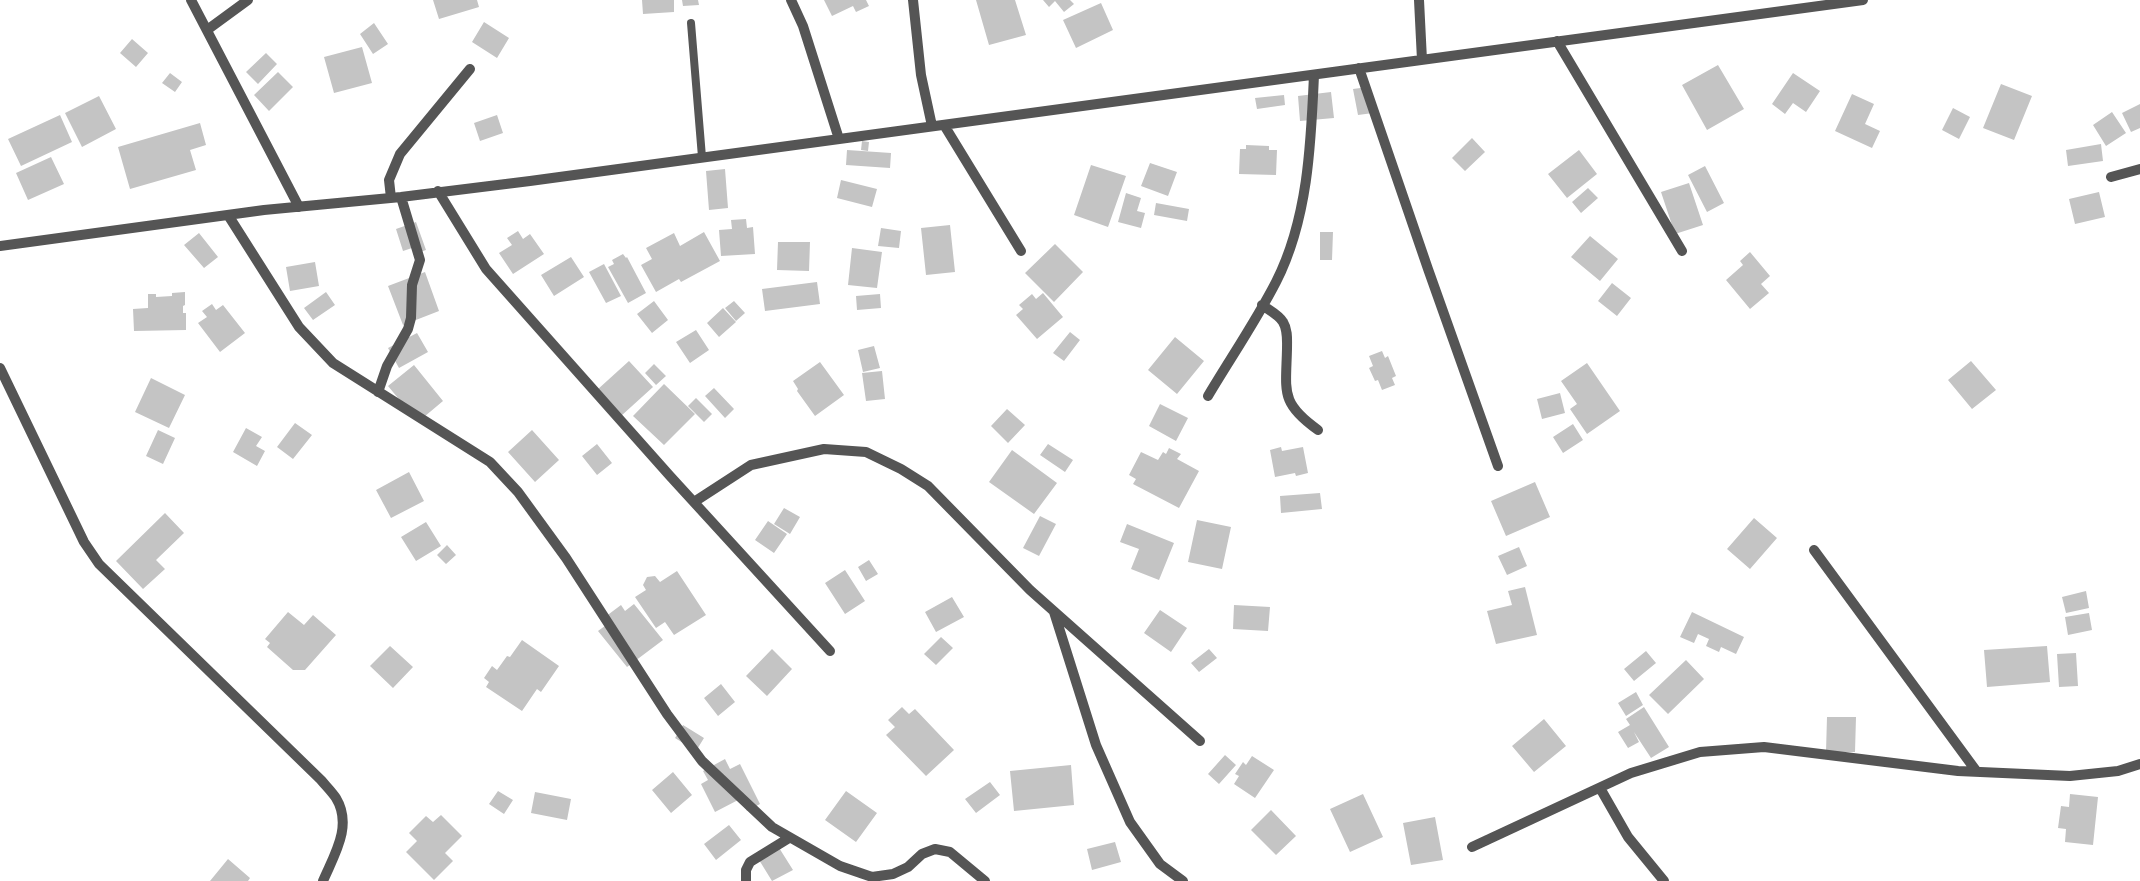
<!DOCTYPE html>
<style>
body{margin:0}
canvas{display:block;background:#fff}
</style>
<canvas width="2140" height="881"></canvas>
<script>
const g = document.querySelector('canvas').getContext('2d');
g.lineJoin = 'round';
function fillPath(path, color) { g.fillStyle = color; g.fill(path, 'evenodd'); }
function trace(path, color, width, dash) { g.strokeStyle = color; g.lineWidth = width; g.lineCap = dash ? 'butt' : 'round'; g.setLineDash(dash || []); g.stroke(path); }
const building = new Path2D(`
 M433,0H477L479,7L439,19Z
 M642,0H674V12L643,14Z
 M682,0H698L699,5L683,6Z
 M824,0H866L869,6L856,12L853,6L832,16Z
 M976,0H1015L1026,35L989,45Z
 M1043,0H1070L1074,4L1064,12L1055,1L1049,7Z
 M1101,3L1113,30L1076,48L1063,20Z
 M484,22L509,38L497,58L472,42Z
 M374,23L388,44L373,54L360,34Z
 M132,39L148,53L136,67L120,53Z
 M362,47L372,83L334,93L324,57Z
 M266,53L277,64L258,84L246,72Z
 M1718,65L1744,109L1707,130L1682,85Z
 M278,72L293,87L269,111L254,95Z
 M170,73L182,82L175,92L162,83Z
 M1793,73L1820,91L1806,112L1793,103L1785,114L1772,104Z
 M2001,84L2032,96L2014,140L1983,128Z
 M1368,87L1373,113L1358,115L1353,89Z
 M1331,92L1334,118L1300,121L1298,96Z
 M1852,94L1874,104L1865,124L1880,131L1872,148L1835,131Z
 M1284,95L1285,105L1257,109L1255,98Z
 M99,96L116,129L82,147L65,113Z
 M2140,104V128L2131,132L2122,113Z
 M1953,108L1970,117L1959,139L1942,130Z
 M2112,112L2126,133L2106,146L2093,125Z
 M60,115L72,142L21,166L8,139Z
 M497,115L503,133L480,141L474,123Z
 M200,123L206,145L190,150L196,170L130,189L118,147Z
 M1472,138L1485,152L1465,171L1452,158Z
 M862,141L869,142L868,151L861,150Z
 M2101,144L2103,161L2068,166L2066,150Z
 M1246,145L1269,146V150H1277L1276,175L1239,174L1240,149H1246Z
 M847,150L891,153L890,168L846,165Z
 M1579,150L1597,174L1567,198L1548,174Z
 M51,157L64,184L28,200L16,173Z
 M1150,163L1177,172L1168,196L1141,186Z
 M1091,165L1126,176L1108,227L1074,215Z
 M1705,166L1724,203L1707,212L1688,175Z
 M725,169L728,208L709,210L706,171Z
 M841,180L877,189L872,207L837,198Z
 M1689,183L1703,225L1675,234L1661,192Z
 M1588,188L1598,198L1581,213L1572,202Z
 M2099,192L2105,217L2075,224L2069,199Z
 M1126,193L1141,198L1137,211L1145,213L1141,228L1118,222Z
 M1156,203L1189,209L1187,221L1154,215Z
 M746,219L747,228L753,227L755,254L721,256L719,230L732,229L731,220Z
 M416,222L426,250L414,254L412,248L403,251L396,229Z
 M950,225L955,272L926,275L921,228Z
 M881,228L901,231L899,248L878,246Z
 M518,231L523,239L530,234L544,254L513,274L499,253L512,245L507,238Z
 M704,232L720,261L681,282L679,279L656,292L641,265L652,259L646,248L674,233L680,246Z
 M1320,232H1333L1332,260H1320Z
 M199,233L218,257L204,268L184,245Z
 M1590,236L1618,259L1600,281L1571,257Z
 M778,242H810L809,271L777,270Z
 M1055,244L1083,272L1054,302L1025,273Z
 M852,248L882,252L877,288L848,285Z
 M1750,252L1770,276L1761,284L1769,293L1750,309L1726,280L1743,265L1740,261Z
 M623,254L626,258L627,257L646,293L628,303L608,267L614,264L612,260Z
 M571,257L584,277L554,296L541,275Z
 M315,262L319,286L290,291L286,267Z
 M604,264L621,296L606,303L589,272Z
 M425,272L439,311L403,325L388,286Z
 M817,282L820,304L765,311L762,289Z
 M1612,283L1631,298L1617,316L1598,301Z
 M185,292V305L183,306V313H186V330L134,331L133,309L148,308V294H156V297L172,296V293Z
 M326,292L335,305L313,320L304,308Z
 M1043,293L1063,317L1037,339L1016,315L1023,309L1019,305L1032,294L1036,299Z
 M880,294L881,308L857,310L856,296Z
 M654,301L668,320L652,333L637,314Z
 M734,301L745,313L736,321L725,308Z
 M212,304L216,310L223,305L245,333L220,352L198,323L207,317L202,311Z
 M723,308L736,322L719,337L707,323Z
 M696,330L709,350L690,363L676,342Z
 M1070,332L1080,340L1064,361L1053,353Z
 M417,333L428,352L399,368L388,348Z
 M1175,337L1204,361L1177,394L1148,370Z
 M874,346L880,368L863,372L858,350Z
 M1382,351L1385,358L1388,356L1396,376L1392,378L1395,385L1382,390L1378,380L1375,381L1369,368L1373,366L1369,356Z
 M629,361L653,387L621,416L597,390Z
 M1971,361L1996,390L1972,409L1948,380Z
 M820,362L844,395L815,416L797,391L798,389L793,381Z
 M1587,363L1620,411L1587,434L1570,409L1577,404L1561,381Z
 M654,364L666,376L656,385L645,373Z
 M414,365L443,401L418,422L388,386Z
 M882,371L885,399L866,401L862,373Z
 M151,378L185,395L169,428L135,412Z
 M664,384L695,414L664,445L633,416Z
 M714,388L734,409L725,418L705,396Z
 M1560,393L1565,413L1542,419L1537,399Z
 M696,398L712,414L704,422L688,406Z
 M1160,404L1188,418L1176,441L1149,426Z
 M1007,409L1025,425L1008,443L991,426Z
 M295,423L312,435L293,459L277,447Z
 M1573,424L1583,440L1563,453L1553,437Z
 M246,428L262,437L256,446L265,451L257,466L233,452Z
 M158,430L175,438L163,464L146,456Z
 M532,430L559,460L535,482L508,452Z
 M597,444L612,463L597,475L582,456Z
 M1048,444L1073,460L1065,472L1040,455Z
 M1281,447L1282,451L1303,447L1308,473L1296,476L1295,473L1275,477L1270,450Z
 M1169,448L1181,454L1177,459L1199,471L1179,508L1133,484L1136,479L1129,475L1141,452L1158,460L1163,452L1166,454Z
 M1012,450L1057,483L1034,514L989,482Z
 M409,472L424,501L391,518L376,490Z
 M1535,482L1550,517L1506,536L1491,501Z
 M1320,493L1322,509L1281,513L1280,496Z
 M784,508L800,517L790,534L774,524Z
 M165,513L184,533L156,560L165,569L143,589L116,561Z
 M1040,516L1056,524L1039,556L1023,548Z
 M1754,518L1777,538L1750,569L1727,549Z
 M1197,520L1231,527L1222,569L1188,562Z
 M768,521L787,534L774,553L755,540Z
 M426,522L441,546L416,561L401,537Z
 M1127,524L1174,543L1159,580L1131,569L1139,549L1120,542Z
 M447,545L456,555L446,564L437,555Z
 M1519,547L1527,566L1507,575L1498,556Z
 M869,560L878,574L866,581L858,567Z
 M845,570L865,601L845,614L825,583Z
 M677,571L706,615L674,635L665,622L656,628L635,597L646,590L643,585L647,577L655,576L660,582Z
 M1525,587L1537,635L1496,644L1487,611L1512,605L1508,591Z
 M2086,591L2089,608L2066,613L2062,597Z
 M952,597L964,617L936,632L925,612Z
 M634,604L663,640L627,667L598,631L609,623L605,617L621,605L625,611Z
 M1234,605L1270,607L1268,631L1233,629Z
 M1160,610L1187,628L1171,652L1144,633Z
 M288,612L304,625L313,615L336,635L305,670H293L267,647L270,643L265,639Z
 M1692,612L1744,637L1736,654L1721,647L1719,652L1706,646L1709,639L1698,634L1694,643L1680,637Z
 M2089,613L2092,630L2068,635L2065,617Z
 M941,637L953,648L936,665L924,654Z
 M522,640L559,666L541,692L537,689L522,711L486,687L489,682L484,678L492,666L497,670L507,656L510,657Z
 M390,646L413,667L393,688L370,666Z
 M2047,646L2050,682L1987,687L1984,650Z
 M772,649L792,669L767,696L746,676Z
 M1209,649L1217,658L1199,672L1191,663Z
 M1646,651L1656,663L1634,681L1624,669Z
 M2076,653L2078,686L2059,687L2057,654Z
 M1686,660L1704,679L1668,714L1649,695Z
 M721,684L735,702L718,716L704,698Z
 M1636,692L1643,705L1626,716L1618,703Z
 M902,707L909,714L915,709L954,750L926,776L886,735L895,727L888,720Z
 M1644,707L1669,747L1651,758L1634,732L1639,742L1628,748L1618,732L1630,725L1626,719Z
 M1827,717H1856L1855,752H1826Z
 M1544,719L1566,746L1534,772L1512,746Z
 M683,725L704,738L696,751L675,738Z
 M1225,755L1236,765L1219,784L1208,774Z
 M1252,756L1274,770L1255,798L1234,784L1239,776L1235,774L1243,762L1246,765Z
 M725,759L730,769L740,764L760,804L747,811L740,799L715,812L701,784L708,780L703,771Z
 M1071,765L1074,805L1014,811L1010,771Z
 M673,772L692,795L671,813L652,790Z
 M990,782L1000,795L976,813L965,799Z
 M498,791L513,800L504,814L489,804Z
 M846,791L877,813L856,842L825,820Z
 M535,792L571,799L567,820L531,813Z
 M1363,794L1383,837L1350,852L1330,809Z
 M2070,794L2098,797L2093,845L2065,842L2066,829L2058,828L2061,806L2069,807Z
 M1271,810L1296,836L1276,855L1251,830Z
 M441,815L462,836L445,853L453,861L434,880L406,852L417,841L409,833L426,816L433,822Z
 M1435,817L1443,860L1411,865L1403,823Z
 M729,825L741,840L716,860L704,844Z
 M1115,842L1121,862L1092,870L1087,849Z
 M776,843L793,870L772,881L756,855Z
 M228,859L250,878L248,881H210Z`);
const lane = new Path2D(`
 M691,23L702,157`);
const street = new Path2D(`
 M191,0L299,207
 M791,0L803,26L839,139
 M913,0L921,75L932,126
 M1419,0L1422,60
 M207,30L248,0
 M1557,41L1682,251
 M1359,68L1428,269L1498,466
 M944,125L1021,251
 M2111,177L2140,169
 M438,191L486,269L670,476L830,651
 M391,198L389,180L400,154L470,69
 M228,215L299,327L333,363L490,462L518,492L566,558L667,714L702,761L772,827L840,866L872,877L893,874L908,867L922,854L935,849L950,852L985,881
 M0,246L264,210L401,197L530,181L1863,0
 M1262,305C1269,310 1279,315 1283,322C1288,330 1287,340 1287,349C1286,392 1280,403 1318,430
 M0,368L84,542L99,564L321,780C326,786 332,792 336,798C353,826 334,855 323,881
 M378,392L387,366L408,329L411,318L412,285L420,260L401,197
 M1208,396C1230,359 1256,321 1276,282C1308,219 1311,144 1314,75
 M694,502L751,465L824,449L866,452L901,469L928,486L1030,590L1200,741
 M1814,550L1977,772
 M1054,612L1096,745L1130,822L1160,864L1183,881
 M1600,788L1628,837L1664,881
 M1472,847L1631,773L1700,752L1764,747L1958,771L2070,776L2118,771L2140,764
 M746,881V870L750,862L789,838`);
fillPath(building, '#c4c4c4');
trace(lane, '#555', 8);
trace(street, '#555', 10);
</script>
